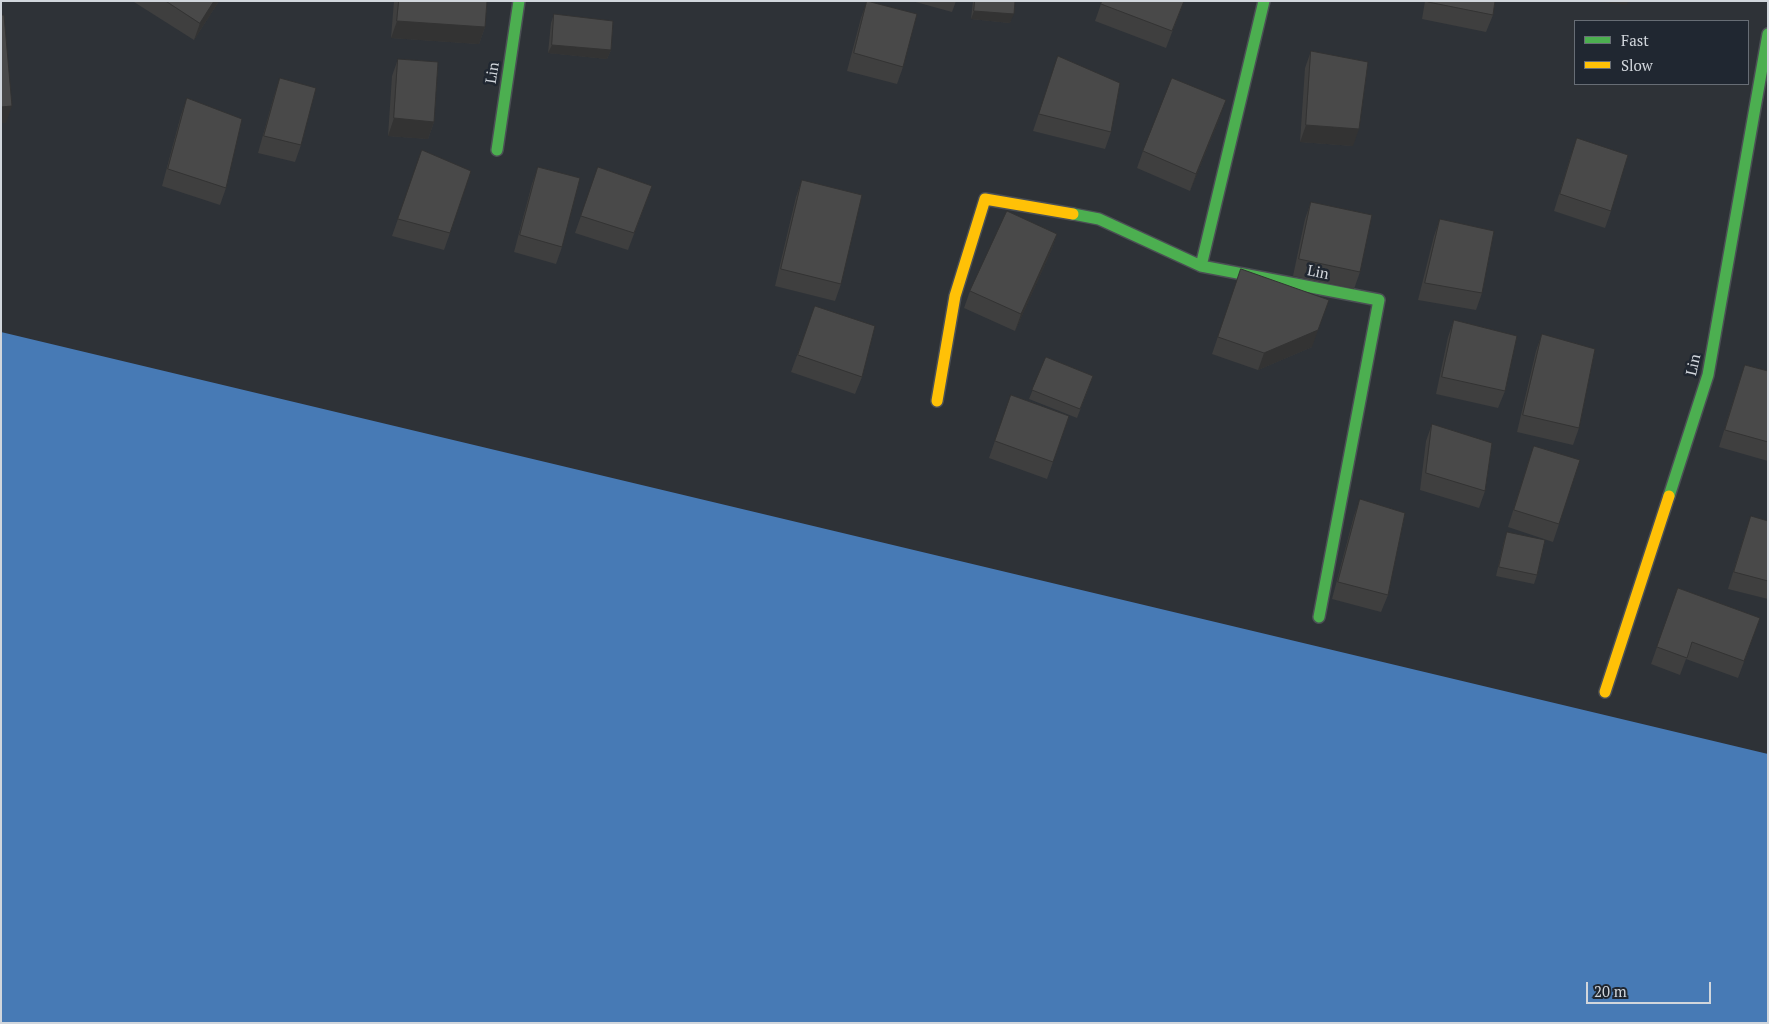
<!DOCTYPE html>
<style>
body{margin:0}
#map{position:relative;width:1769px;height:1024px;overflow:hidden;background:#2e3237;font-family:"PT Serif",serif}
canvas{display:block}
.frame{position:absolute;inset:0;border:2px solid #d1d6dc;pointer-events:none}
.legend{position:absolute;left:1574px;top:20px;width:175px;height:65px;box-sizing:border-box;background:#202731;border:1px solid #676d75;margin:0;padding:6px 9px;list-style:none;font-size:15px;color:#d1d6dc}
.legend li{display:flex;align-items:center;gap:10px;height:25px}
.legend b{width:25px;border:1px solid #676d75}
.scale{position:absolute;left:1586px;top:982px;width:125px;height:22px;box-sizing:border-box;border:2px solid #d1d6dc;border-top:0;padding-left:6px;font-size:15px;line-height:18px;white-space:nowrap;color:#d1d6dc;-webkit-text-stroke:4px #202731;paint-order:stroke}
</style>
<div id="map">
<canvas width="1769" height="1024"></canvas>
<div class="frame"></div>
<ul class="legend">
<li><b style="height:6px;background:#4caf50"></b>Fast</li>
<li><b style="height:6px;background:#ffc107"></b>Slow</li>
</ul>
<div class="scale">20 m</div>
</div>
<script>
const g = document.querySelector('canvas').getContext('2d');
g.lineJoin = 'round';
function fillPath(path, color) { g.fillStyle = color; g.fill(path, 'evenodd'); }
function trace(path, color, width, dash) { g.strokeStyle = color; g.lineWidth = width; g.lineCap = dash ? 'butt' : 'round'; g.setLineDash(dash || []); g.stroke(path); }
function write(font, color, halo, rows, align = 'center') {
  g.font = font + ' "PT Serif",serif'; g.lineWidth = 5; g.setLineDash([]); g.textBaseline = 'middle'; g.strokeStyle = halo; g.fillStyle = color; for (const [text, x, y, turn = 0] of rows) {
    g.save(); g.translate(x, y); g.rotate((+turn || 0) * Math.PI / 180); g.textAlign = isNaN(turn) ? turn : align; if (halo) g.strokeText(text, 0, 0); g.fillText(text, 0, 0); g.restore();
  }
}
const water = new Path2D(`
 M1,332L1768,754V1023H1Z`);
const fast = new Path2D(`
 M497,150L519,1
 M1073,214L1099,219L1201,266L1264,1
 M1201,266L1379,300L1319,617
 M1669,496L1708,375L1768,34`);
const slow = new Path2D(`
 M937,401L955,296L985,199L1073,214
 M1605,692L1669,496`);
const wall = new Path2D(`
 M134,1H219L194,40L134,2Z
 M394,1H487L485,27L479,44L391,38Z
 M867,1L903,67L897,84L847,71L861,18Z
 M912,1H956L952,12Z
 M973,1H1015L1010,23L971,19Z
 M1102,1H1184L1166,48L1095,21Z
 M1425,1H1495L1493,15L1486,32L1422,19Z
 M554,14L611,50L607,59L548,53L551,23Z
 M1311,51L1353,146L1300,142L1305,68Z
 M1058,56L1111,132L1105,149L1033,131Z
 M398,59L434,122L428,139L388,136L392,76Z
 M280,78L301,145L295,162L258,153L274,96Z
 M187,98L226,188L220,205L162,186L181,115Z
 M1220,117L1190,191L1137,168L1143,151Z
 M1577,138L1611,211L1605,228L1554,211L1571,155Z
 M422,150L450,233L444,250L392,236Z
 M538,167L562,247L556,264L514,252L532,184Z
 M598,167L652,186L628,250L575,233Z
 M802,180L841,284L835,301L775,286L796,197Z
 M1311,202L1360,272L1354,289L1293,276L1305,219Z
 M1440,219L1482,293L1476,310L1418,300L1434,236Z
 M1057,234L1051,251L1015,331L964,308L970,291Z
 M1241,269L1312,347L1258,370L1212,354Z
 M815,306L862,377L855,394L791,372Z
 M1454,320L1505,391L1498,408L1436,394L1448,337Z
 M1542,334L1579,428L1573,445L1517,432L1536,351Z
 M1046,357L1093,376L1077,418L1029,399Z
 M1745,365L1768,371V461L1719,447L1739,382Z
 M1011,395L1069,416L1047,479L989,458Z
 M1432,424L1485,491L1479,508L1420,490L1426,441Z
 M1534,446L1559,524L1553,542L1508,527L1528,463Z
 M1360,499L1388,595L1381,612L1332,599L1354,516Z
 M1751,516L1768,521V599L1728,589L1745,533Z
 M1507,532L1537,575L1534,584L1496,576L1504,541Z
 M1678,588L1760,618L1738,678L1686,659L1680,675L1651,664Z`);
const shadedWall = new Path2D(`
 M214,1H219L194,40L200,23Z
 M1592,1H1628L1627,5Z
 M974,11L1014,14L1010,23L971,19Z
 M397,21L485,27L479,44L391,38Z
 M552,45L611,50L607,59L548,53Z
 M1226,100L1220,117L1190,191L1196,174Z
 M12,106L6,123H1V107Z
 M394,118L434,122L428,139L388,136Z
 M1306,125L1359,129L1353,146L1300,142Z
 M1057,234L1051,251L1015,331L1021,314Z
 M1318,330L1312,347L1258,370L1264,353Z`);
const building = new Path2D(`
 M166,1H214L200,23Z
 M399,1H487L485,27L397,21Z
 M867,1L917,14L903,67L854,53Z
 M975,1H1015L1014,14L974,11Z
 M1102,1H1184L1172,31L1101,4Z
 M1428,1H1495L1493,15L1428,2Z
 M554,14L613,21L611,50L552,45Z
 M1,15H4L12,106L1,107Z
 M1311,51L1368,62L1359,129L1306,125Z
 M1058,56L1120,83L1111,132L1039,114Z
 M398,59L438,62L434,122L394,118Z
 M280,78L316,88L301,145L264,136Z
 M1172,78L1226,100L1196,174L1143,151Z
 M187,98L242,119L226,188L168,169Z
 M1577,138L1628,155L1611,211L1560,194Z
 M422,150L471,171L450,233L398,219Z
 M538,167L580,178L562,247L520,235Z
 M598,167L652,186L634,233L581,216Z
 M802,180L862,195L841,284L781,269Z
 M1311,202L1372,215L1360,272L1299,259Z
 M1007,211L1057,234L1021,314L970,291Z
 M1440,219L1494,231L1482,293L1425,283Z
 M1241,269L1329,300L1318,330L1264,353L1218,337Z
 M815,306L875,326L862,377L798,355Z
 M1454,320L1517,336L1505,391L1442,377Z
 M1542,334L1595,349L1579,428L1523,415Z
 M1046,357L1093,376L1080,409L1032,390Z
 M1745,365L1768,371V442L1725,430Z
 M1011,395L1069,416L1053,462L995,441Z
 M1432,424L1492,443L1485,491L1426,473Z
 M1534,446L1580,460L1559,524L1514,510Z
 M1360,499L1405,513L1388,595L1338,582Z
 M1751,516L1768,521V581L1734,572Z
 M1507,532L1545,540L1537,575L1499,567Z
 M1678,588L1760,618L1744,661L1692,642L1687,658L1657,647Z`);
const streetNames = [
 ["Lin",493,73,-81],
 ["Lin",1318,273,11],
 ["Lin",1694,365,-77]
];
fillPath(water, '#477ab5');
trace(fast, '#4b4f54', 14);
trace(slow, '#4b4f54', 14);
trace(fast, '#4caf50', 11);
trace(slow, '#ffc107', 11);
fillPath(wall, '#3f3f3f');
fillPath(shadedWall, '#333');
fillPath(building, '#494949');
trace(building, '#333', 1);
write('15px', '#d1d6dc', '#202731', streetNames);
</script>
